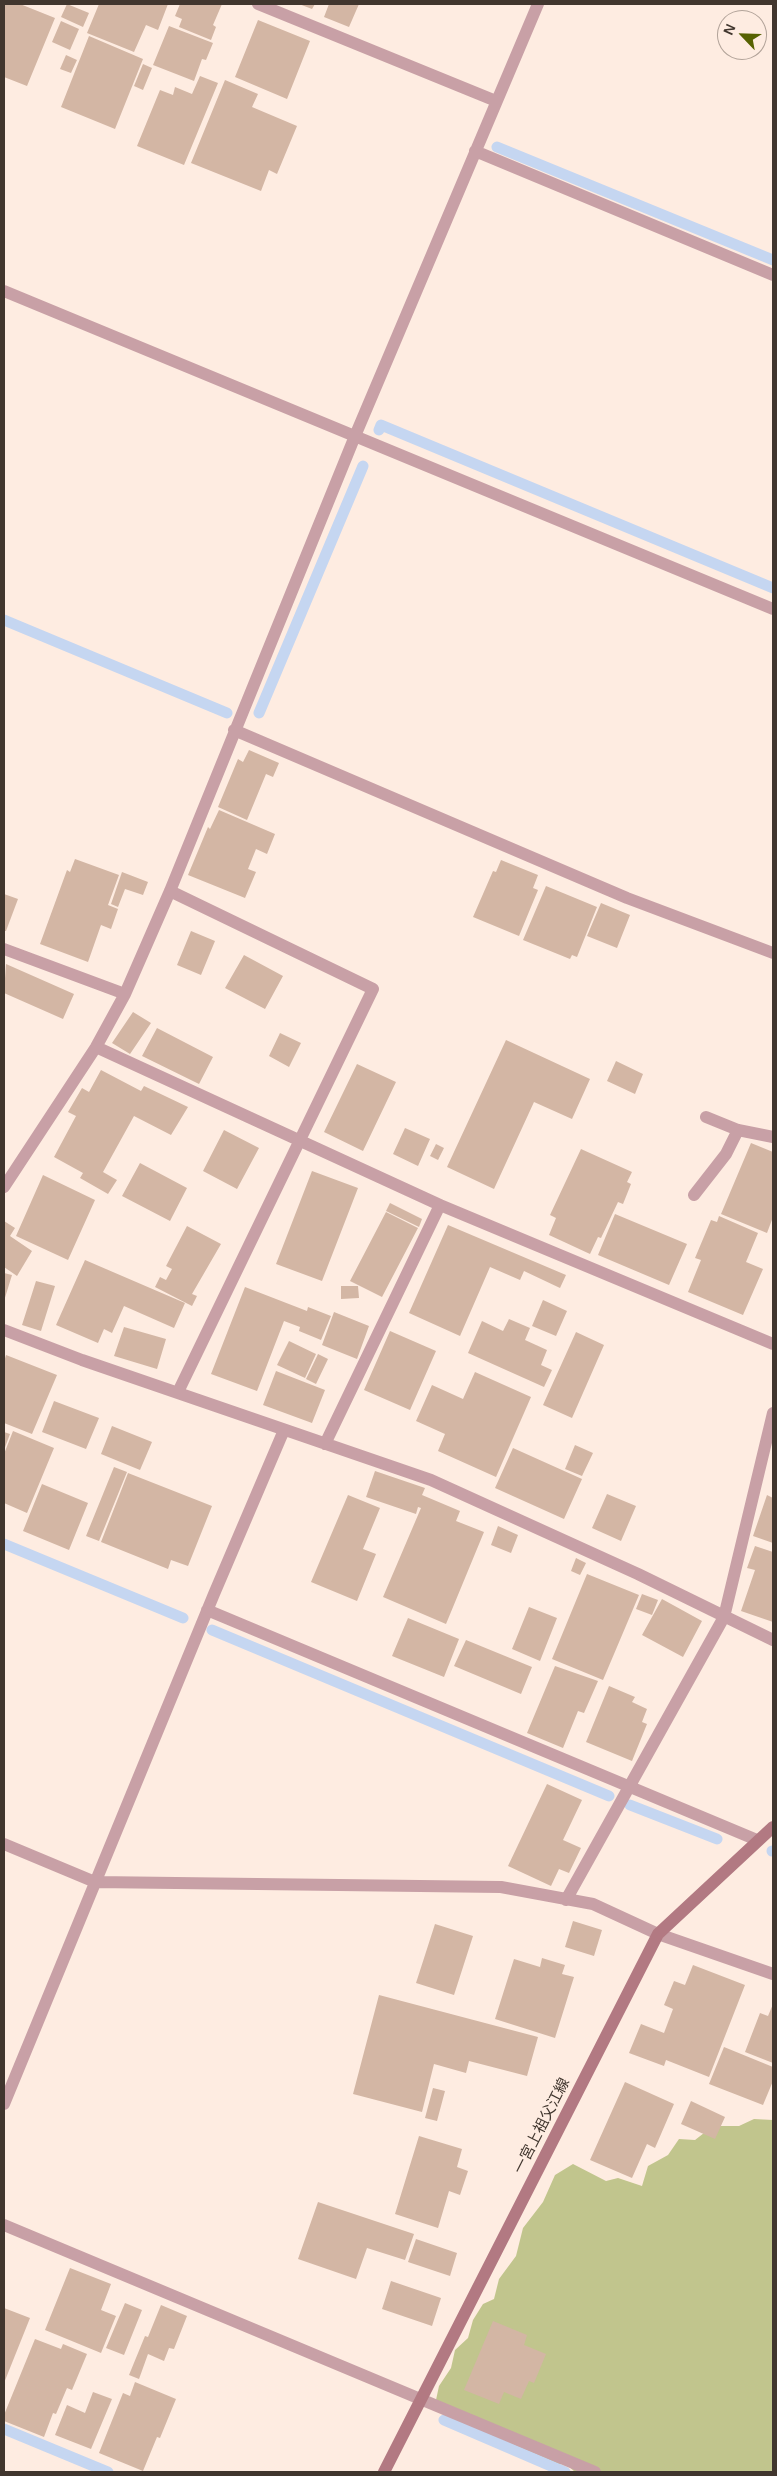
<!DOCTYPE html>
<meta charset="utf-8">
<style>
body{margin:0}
#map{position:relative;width:777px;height:2476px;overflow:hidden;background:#feece1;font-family:Arial,sans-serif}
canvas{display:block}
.frame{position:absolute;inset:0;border:5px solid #41362e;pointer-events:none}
.north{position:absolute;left:717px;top:10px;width:50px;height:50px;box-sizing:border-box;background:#feece1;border:1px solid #b2a399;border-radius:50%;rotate:294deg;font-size:14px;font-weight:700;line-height:20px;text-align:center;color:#41362e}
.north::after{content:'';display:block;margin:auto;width:18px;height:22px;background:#576202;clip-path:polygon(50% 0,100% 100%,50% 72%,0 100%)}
</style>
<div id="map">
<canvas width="777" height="2476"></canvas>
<div class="frame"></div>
<div class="north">N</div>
</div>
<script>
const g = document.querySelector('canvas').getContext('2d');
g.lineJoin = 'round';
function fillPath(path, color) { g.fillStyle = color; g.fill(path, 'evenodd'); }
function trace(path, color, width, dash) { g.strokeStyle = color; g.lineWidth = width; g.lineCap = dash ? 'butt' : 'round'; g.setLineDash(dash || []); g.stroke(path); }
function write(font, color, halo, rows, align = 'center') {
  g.font = font + ' Arial,"Noto Sans JP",sans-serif'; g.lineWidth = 4.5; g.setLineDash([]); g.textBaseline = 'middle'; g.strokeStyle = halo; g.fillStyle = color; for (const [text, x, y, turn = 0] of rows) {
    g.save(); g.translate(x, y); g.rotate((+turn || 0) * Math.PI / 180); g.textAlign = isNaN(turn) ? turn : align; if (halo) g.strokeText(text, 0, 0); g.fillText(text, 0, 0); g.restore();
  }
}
const green = new Path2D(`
 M754,2119L773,2120V2472H575L565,2463L553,2466L545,2458L528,2454L501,2437L484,2432L464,2422L436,2400L439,2386L451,2368L455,2350L468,2338L473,2320L483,2304L494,2299L499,2279L516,2256L523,2228L543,2202L555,2175L573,2164L606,2181L618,2178L642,2186L648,2166L668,2155L679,2139L695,2140L713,2126H739Z`);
const stream = new Path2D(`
 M497,147L773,260
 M379,430L381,425L773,588
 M4,620L227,713
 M259,713L363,466
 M4,1544L183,1618
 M212,1630L609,1796
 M630,1805L717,1839
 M772,1851H773
 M444,2420L565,2472
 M4,2429L108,2472`);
const building = new Path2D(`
 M5,4H20L55,18L27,86L4,77Z
 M67,4L89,13L83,27L61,17Z
 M99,4H168L158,30L146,25L134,52L87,33Z
 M180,4H222L213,25L216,27L211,40L179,27L182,19L175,16Z
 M299,4H315L312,9Z
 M329,4H359L349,27L324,17Z
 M258,20L310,41L287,99L235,77Z
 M61,21L79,29L70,50L52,42Z
 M169,26L213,43L206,60L202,59L194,81L153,65Z
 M89,36L143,59L115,129L61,107Z
 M66,55L77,60L71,73L60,69Z
 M143,64L152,68L143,90L134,86Z
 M200,76L218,83L184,165L137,146L160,90L173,95L175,87L192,94Z
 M225,80L258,94L252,107L297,126L277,174L269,170L261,191L191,163Z
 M249,750L279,763L273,777L266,774L247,820L218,807L238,759L243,762Z
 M219,810L275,834L267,854L256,849L248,869L256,872L245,898L188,875L208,827L210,829Z
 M75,859L119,875L108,905L118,909L111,929L101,925L88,962L40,944L67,870L70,872Z
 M501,860L538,875L533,888L538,890L519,936L473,917L493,871L496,872Z
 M122,872L148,882L143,895L125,889L118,907L111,904Z
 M546,886L597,907L577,957L572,955L570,959L523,940Z
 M4,894L18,899L6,931H4Z
 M601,903L630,915L617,948L587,936Z
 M191,931L215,941L201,975L177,965Z
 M244,955L283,976L265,1009L225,988Z
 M6,964L74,994L63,1019L4,993Z
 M133,1012L151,1023L130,1054L112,1043Z
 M157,1028L213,1057L199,1084L142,1056Z
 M280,1033L301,1043L289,1067L269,1056Z
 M506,1040L590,1079L572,1119L534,1102L494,1189L447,1167Z
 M616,1061L643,1074L635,1094L607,1081Z
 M357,1064L396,1082L363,1151L324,1132Z
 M101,1070L141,1091L144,1086L188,1107L171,1135L134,1116L103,1172L117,1180L108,1194L80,1178L83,1173L54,1157L76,1116L68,1112L82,1088L89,1092Z
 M405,1128L430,1139L418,1166L393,1154Z
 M224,1130L259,1148L237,1189L203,1171Z
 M751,1143L773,1152V1217L767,1233L721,1214Z
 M436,1144L444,1148L438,1160L430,1156Z
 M581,1149L632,1172L627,1182L631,1184L623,1204L618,1202L601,1238L598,1237L590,1254L549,1235L556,1218L550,1215Z
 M140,1163L187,1188L170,1221L122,1196Z
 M312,1171L358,1188L322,1281L276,1264Z
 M43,1175L95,1200L68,1260L16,1236Z
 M390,1203L422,1219L419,1227L386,1211Z
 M386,1212L418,1228L382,1297L350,1281Z
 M615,1214L687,1244L669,1285L598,1255Z
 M719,1216L758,1233L746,1262L763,1269L743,1315L688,1292L701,1260L695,1258L711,1220L717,1222Z
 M4,1221L15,1228L10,1236L32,1251L17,1276L4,1267Z
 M448,1225L566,1275L560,1288L524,1271L520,1280L490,1267L460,1336L409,1313Z
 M187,1226L221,1244L192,1294L197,1296L192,1306L155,1287L160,1277L166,1280L172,1269L166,1266Z
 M85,1260L185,1303L174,1328L124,1306L112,1333L104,1329L98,1343L56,1325Z
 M4,1273L12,1275L4,1301Z
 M36,1281L55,1286L41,1331L22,1325Z
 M341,1286H358L359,1298L341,1299Z
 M245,1287L307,1311L308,1307L331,1316L321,1340L299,1331L300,1327L284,1321L257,1391L211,1374Z
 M543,1300L567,1311L556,1336L532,1326Z
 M334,1312L369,1326L357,1359L322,1345Z
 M509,1319L530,1328L525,1340L547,1350L541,1365L552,1370L544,1387L468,1353L482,1321L503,1331Z
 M124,1327L166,1339L157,1369L114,1356Z
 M390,1331L436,1351L410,1410L364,1390Z
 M576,1332L604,1345L572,1418L543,1405Z
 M289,1341L316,1354L305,1378L277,1365Z
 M318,1354L328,1359L316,1384L306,1379Z
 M6,1355L57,1375L32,1434L4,1423V1362Z
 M276,1371L325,1390L312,1423L263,1405Z
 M475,1372L531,1397L496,1477L438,1451L445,1434L416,1421L432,1385L463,1399Z
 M54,1401L99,1418L86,1449L42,1432Z
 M112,1426L152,1442L140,1470L101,1454Z
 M13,1431L54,1448L27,1513L4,1503V1454Z
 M4,1432L10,1434L4,1450Z
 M575,1445L593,1453L582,1476L565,1469Z
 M513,1448L582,1479L564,1519L495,1488Z
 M114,1467L127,1472L99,1541L86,1536Z
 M375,1471L425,1488L422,1495L460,1511L456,1521L484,1532L446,1624L383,1597L421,1508L418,1507L416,1514L366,1497Z
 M128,1473L212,1506L188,1566L171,1560L168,1569L101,1542Z
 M42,1484L88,1503L69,1550L23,1531Z
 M607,1494L636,1506L621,1541L592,1528Z
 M348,1495L380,1508L363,1549L376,1554L357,1601L311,1582Z
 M767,1495L773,1498V1543L753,1536Z
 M498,1526L518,1535L511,1553L491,1545Z
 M755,1546L773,1552V1622L741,1611L755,1570L747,1568Z
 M576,1558L586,1563L580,1575L571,1571Z
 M587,1574L639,1595L603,1680L552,1659Z
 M642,1594L658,1600L652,1615L636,1609Z
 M662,1599L702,1621L683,1657L642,1635Z
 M529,1607L557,1618L540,1661L512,1649Z
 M408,1618L459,1639L444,1677L392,1656Z
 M466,1640L532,1667L521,1694L454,1666Z
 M555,1666L598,1681L584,1713L578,1711L563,1748L527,1733Z
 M609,1686L635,1697L632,1702L647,1709L642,1722L647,1724L632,1761L586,1742Z
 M547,1784L582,1800L563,1840L581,1848L569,1873L559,1869L551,1886L508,1866Z
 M573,1921L602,1930L594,1956L565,1947Z
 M435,1924L473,1936L454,1995L416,1983Z
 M542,1958L565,1965L562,1974L574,1977L555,2038L495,2019L514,1959L540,1967Z
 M693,1965L745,1985L709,2077L666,2060L664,2066L629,2053L641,2024L664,2033L673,2009L664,2005L674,1981L685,1985Z
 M379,1995L538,2037L527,2076L469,2061L466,2073L434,2064L422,2112L353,2094Z
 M773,2004V2063L745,2052L760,2013L768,2016Z
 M724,2047L773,2067V2081L763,2105L709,2084Z
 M625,2082L674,2104L655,2148L647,2144L632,2178L590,2160Z
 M433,2088L445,2091L437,2121L425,2118Z
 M691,2101L725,2117L715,2139L681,2124Z
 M419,2136L462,2149L457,2167L468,2171L460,2195L449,2191L438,2228L395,2214Z
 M318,2202L414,2234L405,2260L367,2248L356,2279L298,2259Z
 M416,2239L457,2253L450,2276L408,2262Z
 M70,2268L111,2284L101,2310L116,2316L101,2353L45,2330Z
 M391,2281L441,2298L432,2326L382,2309Z
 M125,2303L142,2310L124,2355L106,2348Z
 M161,2305L187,2316L174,2349L169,2348L164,2361L148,2354L139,2379L129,2375L145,2336L148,2337Z
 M4,2308L30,2318L4,2383Z
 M493,2321L527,2335L524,2345L546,2354L534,2383L529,2381L521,2399L504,2392L499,2404L464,2390Z
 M35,2339L61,2349L63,2344L87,2354L72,2390L67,2388L56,2414L53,2413L44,2437L4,2421V2415Z
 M135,2382L176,2399L160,2438L157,2437L143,2471L99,2453L123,2393L130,2396Z
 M93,2392L112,2399L91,2449L55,2435L67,2405L85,2413Z`);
const street = new Path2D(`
 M258,4L496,101
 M475,151L773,275
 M4,291L773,609
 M234,730L627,898L773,953
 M170,891L373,989L178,1392
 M4,949L125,994
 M96,1047L440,1205L773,1344
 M706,1117L738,1130L773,1137
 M4,1187L96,1047L125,994L170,891L355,436L538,4
 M694,1195L726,1154L738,1130
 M4,1330L82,1360L431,1480L638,1574L773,1640
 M325,1444L440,1205
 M207,1610L757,1840
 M4,1844L95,1882L501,1887L593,1904L658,1934L773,1974
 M566,1900L724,1617L773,1413
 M4,2104L214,1594L284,1430
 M4,2225L595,2472`);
const secondary = new Path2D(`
 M384,2472L658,1934L773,1827`);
const streetNames = [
 ["一宮上祖父江線",542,2126,-63]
];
fillPath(green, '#c1c58d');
trace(stream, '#c5d6f1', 11);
fillPath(building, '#d3b6a4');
trace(street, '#c8a0a6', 12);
trace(secondary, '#b27982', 12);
write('15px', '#41362e', '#feece1', streetNames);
</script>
